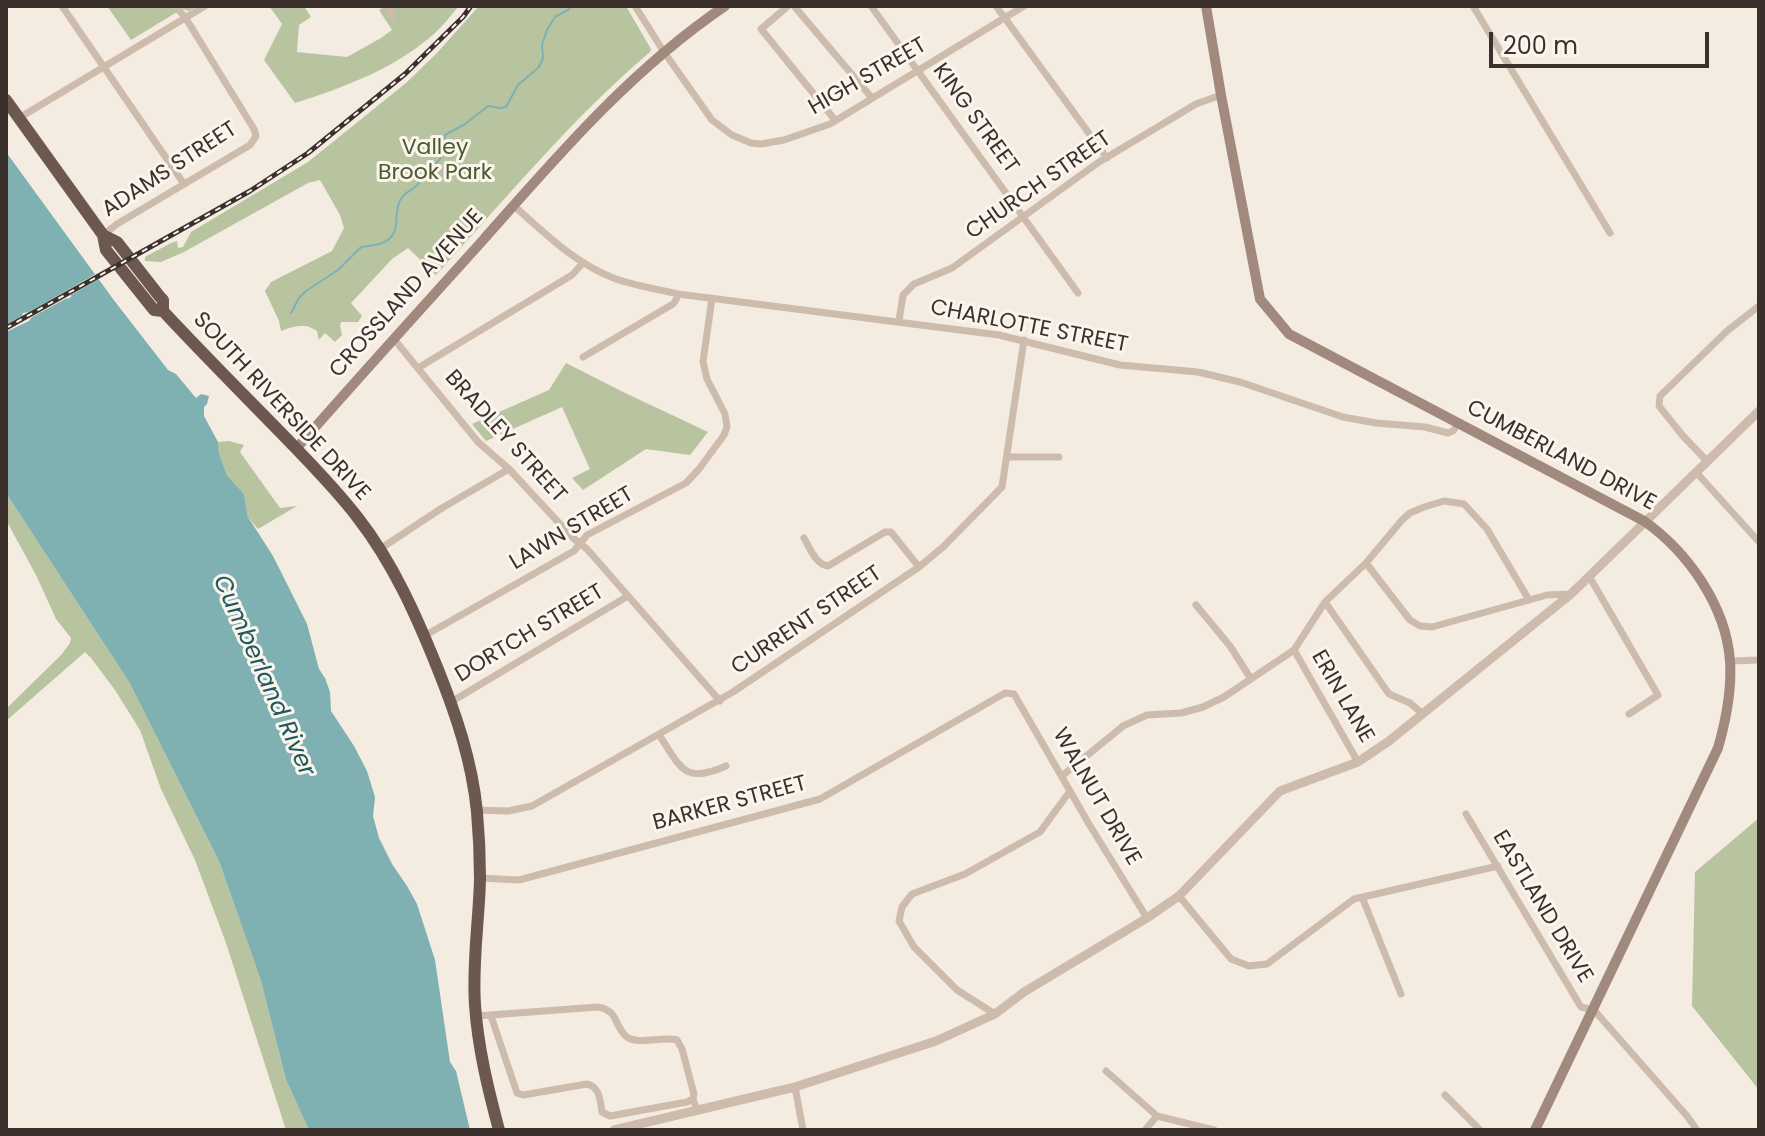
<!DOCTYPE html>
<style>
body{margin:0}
#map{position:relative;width:1765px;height:1136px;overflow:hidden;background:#f4ebe1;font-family:Poppins,sans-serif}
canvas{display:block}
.frame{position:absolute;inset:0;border:8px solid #3b302b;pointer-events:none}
.scale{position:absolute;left:1489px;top:32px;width:220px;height:36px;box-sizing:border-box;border:4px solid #3b302b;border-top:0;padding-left:10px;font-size:24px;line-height:28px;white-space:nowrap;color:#3b302b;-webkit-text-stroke:6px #fbf5ee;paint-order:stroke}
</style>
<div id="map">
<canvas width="1765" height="1136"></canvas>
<div class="frame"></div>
<div class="scale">200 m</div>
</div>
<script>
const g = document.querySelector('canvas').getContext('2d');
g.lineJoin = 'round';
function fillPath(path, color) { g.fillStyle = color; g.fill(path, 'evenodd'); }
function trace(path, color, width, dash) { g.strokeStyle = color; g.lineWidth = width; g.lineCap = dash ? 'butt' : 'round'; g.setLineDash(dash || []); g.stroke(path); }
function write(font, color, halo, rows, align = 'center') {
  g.font = font + ' Poppins,sans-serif'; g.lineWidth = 6; g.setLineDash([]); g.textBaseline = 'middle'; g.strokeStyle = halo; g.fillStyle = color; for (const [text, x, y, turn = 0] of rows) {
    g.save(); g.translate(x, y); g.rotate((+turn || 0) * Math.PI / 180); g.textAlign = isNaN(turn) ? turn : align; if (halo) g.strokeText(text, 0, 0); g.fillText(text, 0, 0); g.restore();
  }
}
const green = new Path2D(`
 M107,6H198L189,11L182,9L131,40Z
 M269,6H304L311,17L299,25L297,52L347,57L381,38L392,30L379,10L386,6H459C451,15 443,26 434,34C394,69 345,87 295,103L264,60L282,24Z
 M479,6H626L651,49L650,52C573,117 504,201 436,275L408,248L392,259L351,303L362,316L358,322H341L340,326L342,335L335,342L325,333L319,340L317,331C305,322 294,326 281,331L279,321L265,291L271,282L332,251L344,228L340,215L320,180L308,183L184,252L161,262L145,261V257L171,243L177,241L178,248L183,247L191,232L308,162L406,83L436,54Z
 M566,363L623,392L708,432L690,455L646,449L583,490L572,478L590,469L562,407L486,441L472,424L549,390Z
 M229,441L244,445L240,452L280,508L297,506L258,529L248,517L244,494L227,475L219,453L218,442Z
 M6,493L129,682L219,861L261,981L286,1080L309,1130H286L226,943L195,860L161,789L140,730L115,690L91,658L85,652L6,721V709L62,654L70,643L71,638L56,619L36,575L6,520Z
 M1759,818V1090L1692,1006L1695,872Z`);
const water = new Path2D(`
 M6,152L113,299L168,370L176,374L196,398L201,394L209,396L207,404L204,407V416L218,442L219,453L227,475L244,494L248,517L273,556L307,624L319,669L325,678L330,692L331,711L354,746L367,771L375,797L373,816L379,838L392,864L407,886L417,904L435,960L450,1062L456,1071L470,1130H309L286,1080L261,981L219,861L129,682L6,493Z`);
const pier = new Path2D(`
 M99,272L102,277L71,295V297L68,299L67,298L32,317L29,321L6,332V325L22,316L23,313L29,312Z`);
const stream = new Path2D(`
 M291,313L299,298L306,291L338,270L360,248C369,244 380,247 389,239C402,227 392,212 401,199C404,193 410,191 415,187C422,181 424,173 430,167C435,163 441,161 443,154C445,149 444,140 445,135L465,124L488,106L500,108L506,107L518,85L539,67L543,58L542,45L547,30L555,17L568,10L571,6`);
const minor = new Path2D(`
 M62,6L184,184
 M386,6L393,17
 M635,6L664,52L712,120L732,135L751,143L761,144L784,140L830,124L1024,6
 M788,6L761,29L835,120
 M794,6L872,98
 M871,6L1078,293
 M996,6L1107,158
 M1473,6L1610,233
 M19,118L205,6
 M513,205C545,233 575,264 616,279C636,286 657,289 678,294L999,335L1120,365L1198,372L1240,382L1343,417L1376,423L1425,427L1448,433L1453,431L1458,424
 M103,235L117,224L250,145L256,136L254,129L185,17L175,6
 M899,321L903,295L914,284L952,268L1099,162L1196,104L1221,95
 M394,339L478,442L509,469L572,537L587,549L720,701
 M583,357L673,304L676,300L678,294
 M418,368L572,275L583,263
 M1007,457H1059
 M1707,461L1683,436L1659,406L1660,396L1727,331L1759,306
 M1696,472L1759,542
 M804,538C810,548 815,564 828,566L885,532H891L919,567
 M380,549L442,508L509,469
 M1366,563L1410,620L1420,626L1432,627L1547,595L1571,594
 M1589,576L1658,695L1629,714
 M1325,602L1389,694L1410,703L1423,714
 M1196,605L1230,646L1251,679
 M424,636L574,551L587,535L686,483L699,469L724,435L727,427L725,414L707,379L703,362L712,298
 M1294,650L1358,762
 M1730,661L1759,660
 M451,702L628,596
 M659,735C681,767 683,785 726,766
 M1062,776L1123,726L1147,715L1181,713L1203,707L1224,697L1294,650L1325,602L1366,563L1402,520L1410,513L1424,507L1444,501L1464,504L1487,529L1529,600
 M477,810L508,811L532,806L733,692L919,567L943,547L1002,487L1024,340
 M1466,814L1581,1007L1594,1010L1687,1116L1697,1130
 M480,878L519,880L820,799L1005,693L1014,694L1089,824L1147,918
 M1179,896L1231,959L1249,966L1267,964L1354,899L1498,866
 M1362,897L1401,994
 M995,1014L957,990L914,947L899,921L902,907L912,894L965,874L1040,832L1070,791
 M477,1016L598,1007C620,1011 613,1026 627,1037C637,1045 663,1036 677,1040L682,1049L694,1094L693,1099L697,1110
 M491,1016L517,1093L523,1095L587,1084C600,1087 600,1100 602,1112L610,1116L687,1102L693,1099
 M1106,1071L1157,1116L1214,1130
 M795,1087L803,1130
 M1445,1095L1480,1130
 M1145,1130L1157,1116`);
const tertiary = new Path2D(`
 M614,1130L795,1087L936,1041L995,1014L1024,992L1147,918L1179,896L1280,791L1358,762L1389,741L1571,594L1759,411`);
const secondary = new Path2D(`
 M1206,6L1221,95L1260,299L1289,334L1644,521C1688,552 1726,606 1730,661C1732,690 1726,720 1718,748L1535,1130
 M296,449C358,378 421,309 484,239C558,155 632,69 725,6`);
const trunk = new Path2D(`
 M6,100L103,235L117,242L160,297L163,300V311
 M103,235L106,250L154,310L163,311C203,354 244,395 285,437C310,463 336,489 358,518C393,563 416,615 437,667C456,714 472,761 477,812C479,834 480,857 480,879C479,921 472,963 475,1005C478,1048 488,1089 499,1130`);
const rail = new Path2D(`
 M6,328L250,191L308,153L405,74L463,17L471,6`);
const streetNames = [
 ["HIGH STREET",868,77,-30],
 ["KING STREET",975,119,54],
 ["ADAMS STREET",170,170,-33],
 ["CHURCH STREET",1039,186,-35],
 ["CROSSLAND AVENUE",407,294,-48],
 ["CHARLOTTE STREET",1029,327,11],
 ["SOUTH RIVERSIDE DRIVE",281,407,47],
 ["BRADLEY STREET",505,437,48],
 ["CUMBERLAND DRIVE",1561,456,28],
 ["LAWN STREET",572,529,-31],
 ["CURRENT STREET",807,621,-34],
 ["DORTCH STREET",530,634,-31],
 ["ERIN LANE",1342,697,60],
 ["WALNUT DRIVE",1096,797,60],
 ["BARKER STREET",730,804,-15],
 ["EASTLAND DRIVE",1542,907,59]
];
const parkNames = [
 ["Valley",435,148],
 ["Brook Park",435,173]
];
const waterNames = [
 ["Cumberland River",263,676,66]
];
fillPath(green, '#b8c4a0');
fillPath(water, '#7fb0b2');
fillPath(pier, '#f4ebe1');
trace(stream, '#7fb0b2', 2);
trace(minor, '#cdbbac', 7);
trace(tertiary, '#cdbbac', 9);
trace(secondary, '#a18a7d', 10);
trace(trunk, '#6c584f', 12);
trace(rail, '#3b302b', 5);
trace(rail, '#fbf5ee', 2, [6]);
write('22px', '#3b302b', '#fbf5ee', streetNames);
write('22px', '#4a5a2e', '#fbf5ee', parkNames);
write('italic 24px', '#1f5a5e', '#fbf5ee', waterNames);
</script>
